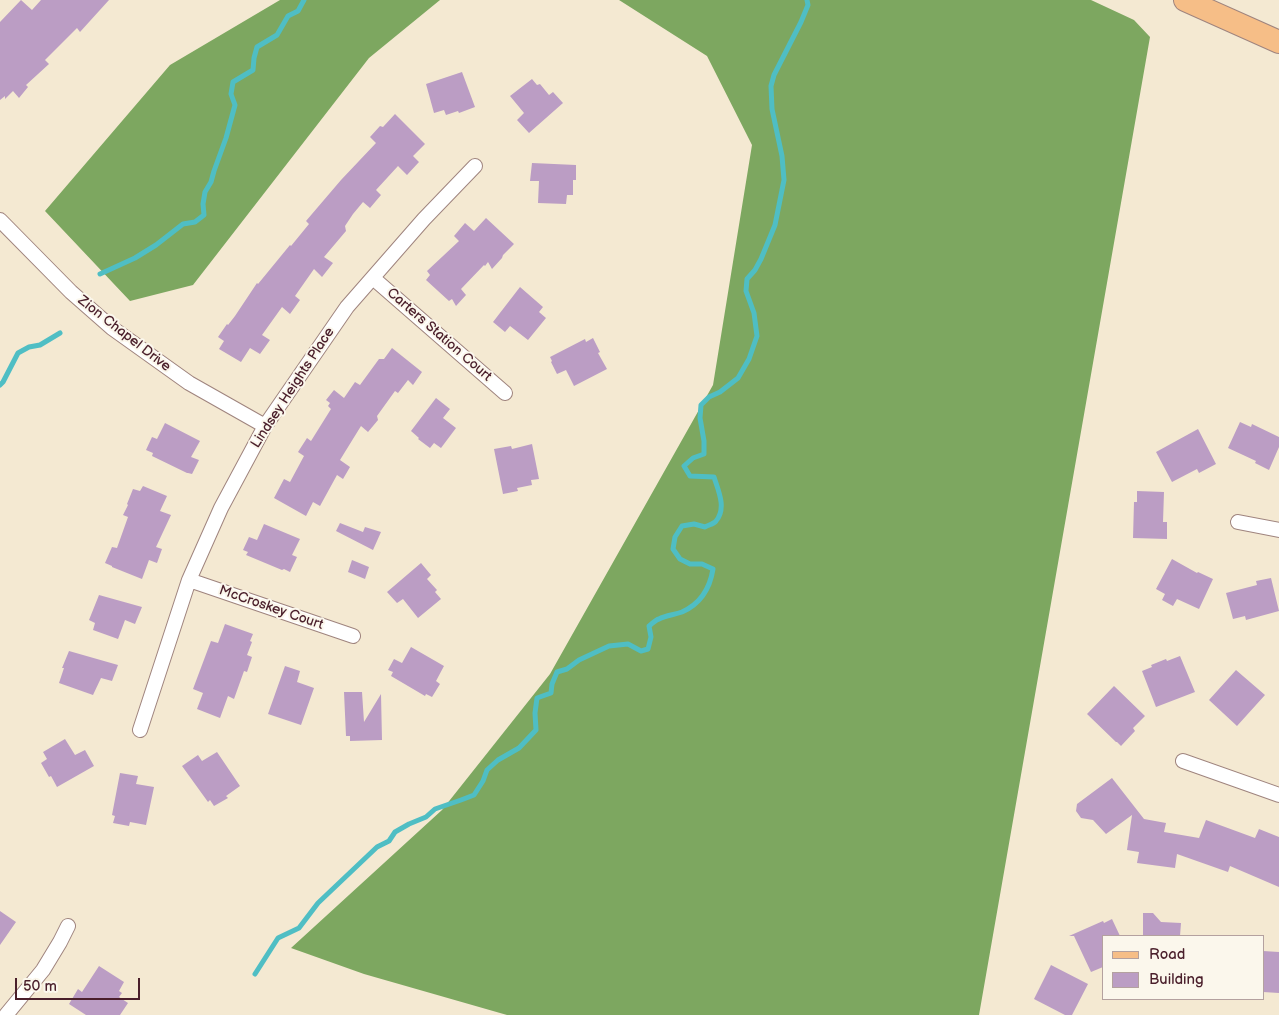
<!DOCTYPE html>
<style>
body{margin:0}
#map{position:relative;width:1279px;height:1015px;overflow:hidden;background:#f4e9d2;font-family:"Balsamiq Sans",sans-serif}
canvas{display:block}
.legend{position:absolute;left:1102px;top:935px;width:162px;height:65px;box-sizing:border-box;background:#fbf7ec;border:1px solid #b4a19f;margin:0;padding:6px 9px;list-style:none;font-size:15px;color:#4a1f2b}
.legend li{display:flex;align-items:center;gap:10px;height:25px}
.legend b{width:25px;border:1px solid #b4a19f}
.scale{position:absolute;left:15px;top:978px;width:125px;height:22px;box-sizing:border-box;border:2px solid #4a1f2b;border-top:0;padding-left:6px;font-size:15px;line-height:18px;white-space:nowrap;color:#4a1f2b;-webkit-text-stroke:4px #fbf7ec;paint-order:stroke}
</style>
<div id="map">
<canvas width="1279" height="1015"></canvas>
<ul class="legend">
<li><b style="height:6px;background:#f6be87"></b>Road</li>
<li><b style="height:14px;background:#bb9dc4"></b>Building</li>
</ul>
<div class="scale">50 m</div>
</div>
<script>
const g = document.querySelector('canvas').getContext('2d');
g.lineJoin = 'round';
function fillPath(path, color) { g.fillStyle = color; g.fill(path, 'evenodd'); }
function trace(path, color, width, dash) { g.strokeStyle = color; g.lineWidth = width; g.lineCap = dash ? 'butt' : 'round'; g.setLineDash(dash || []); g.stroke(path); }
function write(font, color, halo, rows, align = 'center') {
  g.font = font + ' "Balsamiq Sans",sans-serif'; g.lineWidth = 4; g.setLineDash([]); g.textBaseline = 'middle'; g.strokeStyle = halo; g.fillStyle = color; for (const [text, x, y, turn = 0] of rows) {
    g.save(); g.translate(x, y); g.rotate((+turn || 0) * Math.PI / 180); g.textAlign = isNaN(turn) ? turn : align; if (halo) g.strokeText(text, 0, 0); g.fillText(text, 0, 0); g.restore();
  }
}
const forest = new Path2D(`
 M280,0H440L369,58L193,285L130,301L45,211L170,65Z
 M619,0H1091L1134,20L1150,37L979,1015H507L364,974L291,948L442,810L550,674L713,385L752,145L707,56Z`);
const stream = new Path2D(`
 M100,274L135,258L156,245L183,224L195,222L204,215L203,204L205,192L211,182L214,171L226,138L235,105L231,94L233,82L253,70L254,58L257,47L277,35L288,16L298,11L304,0
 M0,385L3,382L18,353L29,347L40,345L60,333
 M255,974L278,938L299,928L318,903L377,847L389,841L395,832L409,824L426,817L435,809L461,800L474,795L483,781L487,770L498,760L519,748L536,730L535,713L537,698L551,693L552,684L557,672L567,669L579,660L609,646L628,644L641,651L648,649L651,637L649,626C652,624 655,620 659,619C666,615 674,615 682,612C700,604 710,588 713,569L702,564H690L680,559L673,549L675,537L682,526L694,524L705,527C708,525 714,524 716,521C727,508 718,490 714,477L690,476L684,466L693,458L704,454V441L700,418L701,405L709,397L720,392L738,378L749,359L757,336L754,313L746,291L747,279L755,270L761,259L775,225L784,180L782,156L772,109L771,86L774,75L801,22L808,5L807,0`);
const building = new Path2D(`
 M21,0L32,10L41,0H109L80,32L77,28L45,60L49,64L26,85L28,87L19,98L13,91L5,99V96L0,100V22Z
 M462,72L475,107L459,113L458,111L446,115L444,110L434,113L426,84Z
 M532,79L537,85L540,84L549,95L553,92L563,103L529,133L517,120L524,113L510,96Z
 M395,114L425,144L413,156L419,162L407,175L398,166L376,190L381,195L370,208L363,202L353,214L345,226L346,231L324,257L333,263L322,277L314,269L295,296L300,300L290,314L282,307L262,335L270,340L260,354L250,348L241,362L219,349L224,341L218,337L227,324L228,325L235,316L257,283L258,284L290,245L291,246L309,224L306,221L341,180L376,143L370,137L380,126L383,127Z
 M532,163L576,165V180H573V195H567L566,204L538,203L539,181H530Z
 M486,218L514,244L503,255L502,258L492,269L488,262L485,266L484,265L461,289L466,295L456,306L452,299L449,301L426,280L430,275L427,271L459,241L454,236L465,223L474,231Z
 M520,287L543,307L539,312L546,318L528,340L510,326L505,332L493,322Z
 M593,338L600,352L598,353L607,369L574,386L566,370L557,374L551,362L552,361L550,357L585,339L586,342Z
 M392,348L422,372L413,385L408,380L398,393L395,391L377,416L378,420L368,432L361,426L340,460L350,467L343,479L337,475L320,506L313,502L306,516L274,498L284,479L290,482L304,456L298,452L307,438L311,441L331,409L328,406L330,403L326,400L334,390L344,398L355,382L360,385L379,359H384Z
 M436,398L450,409L443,418L456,428L441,448L434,443L430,448L418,439L419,438L411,431Z
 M1240,422L1251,427L1252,424L1279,437V447L1269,470L1255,463L1256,461L1228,448Z
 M165,423L200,441L191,457L199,460L192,474L188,473H187L152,456L153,453L146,450L152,437L157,439Z
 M1198,429L1216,464L1199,473L1197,469L1172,482L1156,452Z
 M532,444L539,479L531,480L532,485L517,488L518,491L503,494L494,449L511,446L512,449Z
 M143,486L167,496L160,511L171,515L156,547L162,549L157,563L149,560L142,579L112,567V566L105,563L112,547L117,548L128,517L123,515L128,505L127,504L133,489L140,491Z
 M1137,491L1164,492L1163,522H1167V539L1133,538L1134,502H1137Z
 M340,523L363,532L365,527L381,532L373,550L336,531Z
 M264,524L300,539L292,555L297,557L290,572L284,569L282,570L246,555L248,552L243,550L249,537L257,540Z
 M1172,559L1197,573L1198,572L1213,579L1199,609L1177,599L1173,606L1162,600L1165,594L1156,589Z
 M352,560L369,567L365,579L348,572Z
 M421,563L431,575L427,579L437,590L435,592L441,599L418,618L403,599L397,603L387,592Z
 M1271,578L1279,611L1246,620L1245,616L1233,619L1226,593L1257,585L1256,581Z
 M99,595L142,607L135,624L125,620L118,639L93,630L95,623L89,620Z
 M225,624L253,634L250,641L252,642L247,655L252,657L247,672L244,671L234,699L228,696L220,718L197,709L203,693L193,689L211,641L218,643Z
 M411,647L444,666L436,681L440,684L432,697L426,694L425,696L391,676L393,672L388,670L394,659L402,663Z
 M69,651L118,665L112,681L101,678L93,695L59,683L64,668H62Z
 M1180,656L1195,692L1156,707L1142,671L1152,667L1151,665L1166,659L1167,661Z
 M285,666L300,671L297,682L314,688L301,725L268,714Z
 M1236,670L1265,695L1237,726L1209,700Z
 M1114,686L1145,716L1133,728L1135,731L1121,746L1117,742H1116L1087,714Z
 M344,692H362L364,722L381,694L382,740L350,741V736H346Z
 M65,739L75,755L85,750L94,766L57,787L51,776L49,777L41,763L47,759L43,752Z
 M217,752L240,786L226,796L228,798L214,806L210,800L208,802L182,766L198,755L202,761Z
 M120,773L138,776L136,784L154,787L146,825L130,822L129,826L113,823L115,816L112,815Z
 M1112,778L1144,819L1166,823L1164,832L1199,838L1206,820L1255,838L1259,829L1279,837V887L1230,866L1228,872L1177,854L1175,868L1137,863L1139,852L1127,850L1132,815L1106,834L1093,820L1081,818L1076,811L1077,804Z
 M0,911L16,922L0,945Z
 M1143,913H1153L1161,922L1181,923L1180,936H1143Z
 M1112,919L1120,936H1103V967L1091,972L1074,936H1069L1103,921L1104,923Z
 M1263,951L1279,952V993L1263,992Z
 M1051,965L1088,984L1072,1015H1065L1034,999Z
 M99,966L124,982L119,991L122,993L119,997L128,1003L120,1015H86L69,1004L78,989L82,992Z`);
const minor = new Path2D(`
 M0,220L71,292L112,328L189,383L265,426
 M373,278L505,393
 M1238,522L1279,530
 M189,580L353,636
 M140,730L189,580L221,508L265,426L347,307L424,219L475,166
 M1183,761L1279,795
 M6,1015L43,970L60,942L68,926`);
const primary = new Path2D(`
 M1185,0L1279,42`);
const streetNames = [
 ["Zion Chapel Drive",124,334,38],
 ["Carters Station Court",439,335,41],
 ["Lindsey Heights Place",293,388,-57],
 ["McCroskey Court",271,608,19]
];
fillPath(forest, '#7da760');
trace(stream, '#4fbec4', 5);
fillPath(building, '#bb9dc4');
trace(minor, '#9f847e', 16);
trace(primary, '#9f847e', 24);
trace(minor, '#fff', 14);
trace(primary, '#f6be87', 22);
write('14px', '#4a1f2b', '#fbf7ec', streetNames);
</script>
